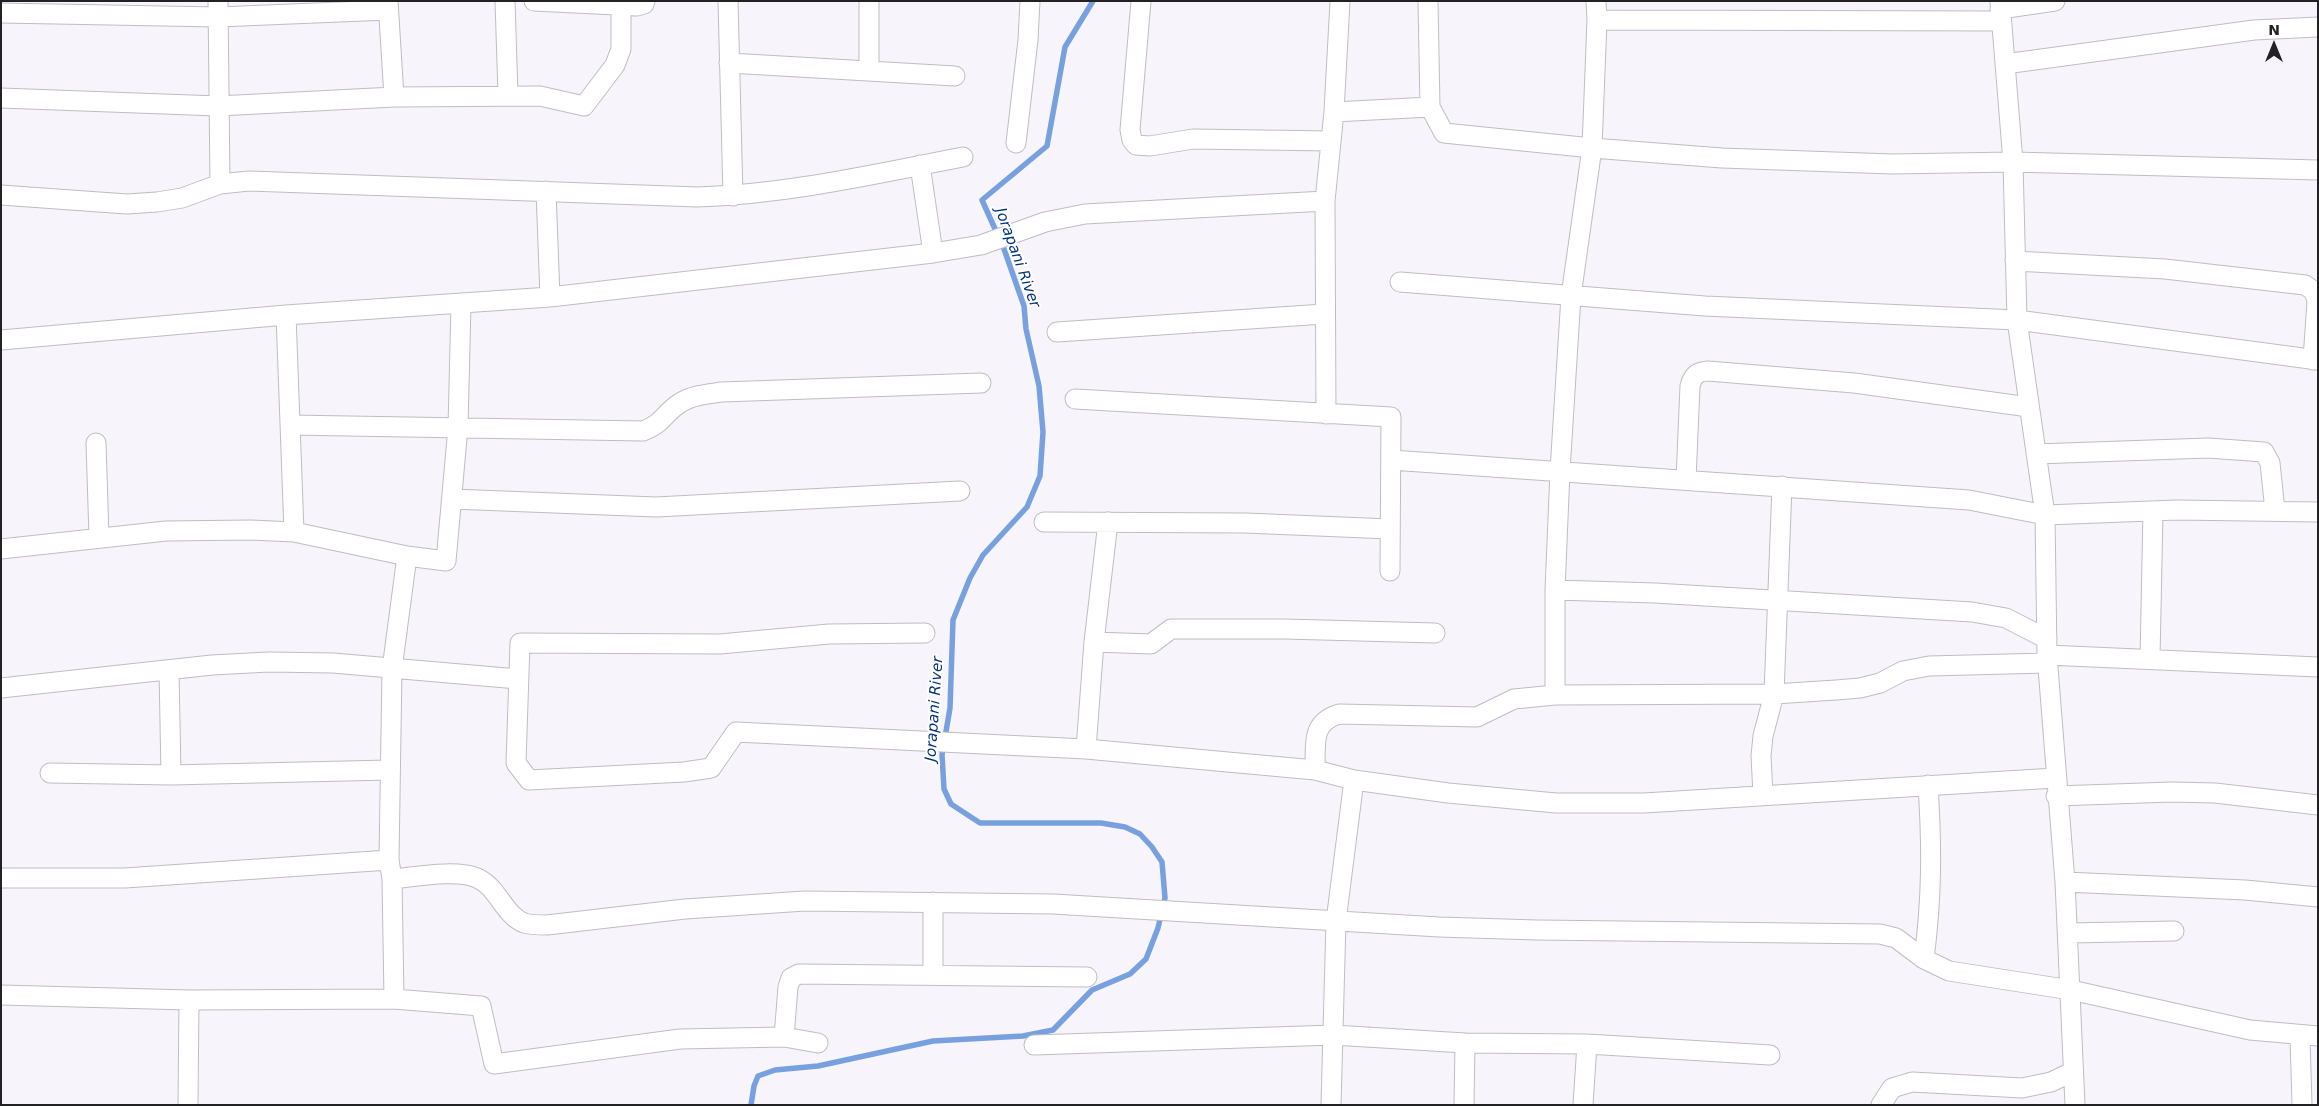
<!DOCTYPE html>
<style>
body{margin:0}
#map{position:relative;width:2319px;height:1106px;overflow:hidden;background:#f8f4fb;font-family:"DejaVu Sans",sans-serif}
canvas{display:block}
.frame{position:absolute;inset:0;border:2px solid #222123;pointer-events:none}
.north{position:absolute;left:2249px;top:20px;width:50px;height:50px;-webkit-text-stroke:4px #fff;paint-order:stroke;rotate:0deg;font-size:14px;font-weight:700;line-height:20px;text-align:center;color:#222123}
.north::after{content:'';display:block;margin:auto;width:18px;height:22px;background:#222123;clip-path:polygon(50% 0,100% 100%,50% 72%,0 100%)}
</style>
<div id="map">
<canvas width="2319" height="1106"></canvas>
<div class="frame"></div>
<div class="north">N</div>
</div>
<script>
const g = document.querySelector('canvas').getContext('2d');
g.lineJoin = 'round';
function trace(path, color, width, dash) { g.strokeStyle = color; g.lineWidth = width; g.lineCap = dash ? 'butt' : 'round'; g.setLineDash(dash || []); g.stroke(path); }
function write(font, color, halo, rows, align = 'center') {
  g.font = font + ' "DejaVu Sans",sans-serif'; g.lineWidth = 4; g.setLineDash([]); g.textBaseline = 'middle'; g.strokeStyle = halo; g.fillStyle = color; for (const [text, x, y, turn = 0] of rows) {
    g.save(); g.translate(x, y); g.rotate((+turn || 0) * Math.PI / 180); g.textAlign = isNaN(turn) ? turn : align; if (halo) g.strokeText(text, 0, 0); g.fillText(text, 0, 0); g.restore();
  }
}
const stream = new Path2D(`
 M751,1105L754,1086L758,1076L775,1070L818,1066L933,1041L1023,1036L1053,1030L1092,990L1130,974L1146,959L1158,928L1165,898L1162,862L1152,847L1140,834L1125,827L1101,823H980L951,804L944,789L942,755L950,708L953,620L970,578L983,555L1027,507L1040,476L1043,432L1039,386L1026,329L1024,306L1004,249L982,200L1047,146L1065,47L1093,1`);
const minor = new Path2D(`
 M218,1L220,184
 M505,1L508,95
 M534,1L637,6L644,4L645,1
 M728,1L733,196
 M869,1V70
 M1141,1L1130,130L1132,140L1136,145L1150,146L1193,139L1331,141
 M1428,1L1430,107
 M1596,1L1597,20L2001,21
 M2000,1L2013,162L2017,320L2045,515L2047,655L2065,882L2075,1105
 M2000,9L2055,1
 M1,13L218,17L388,10
 M729,63L955,76
 M2005,64L2254,30L2318,27
 M394,97L540,96L584,106L615,65L621,49V5
 M1,98L218,106L394,97L388,1
 M1334,112L1430,107L1444,133L1592,148L1722,158L1892,164L2013,162L2318,170
 M1016,143L1028,40L1030,1
 M920,165L933,253
 M546,191L550,297
 M1,195L127,204L157,202L182,198L220,184L249,181L698,197C788,194 875,174 963,157
 M2015,261L2165,269L2305,285L2314,291L2317,301L2313,360
 M1400,282L1705,306L2017,320L2318,360
 M286,315L294,532
 M1057,332L1324,314
 M1,340L286,315L550,297L933,253L981,245L1045,222L1085,214L1325,201
 M1075,399L1391,417L1390,571
 M1326,414L1325,201L1334,112L1340,1
 M290,425L643,431C663,424 664,413 680,403C692,395 708,394 722,392L981,383
 M96,443L99,537
 M2036,454L2208,448L2264,452L2270,463L2275,511
 M1391,460L1969,500L2045,515L2177,510L2318,512
 M1686,480L1690,386C1693,375 1697,372 1708,371L1854,383L2029,407
 M452,499L656,507L960,491
 M1044,522L1245,523L1390,529
 M1,549L166,531L251,530L294,532L407,556L446,561L458,427L461,304
 M1555,590L1655,593L1972,612L2006,618L2047,639
 M925,633L829,634L720,644L520,643L516,763L529,780L684,772L711,768L736,732L1086,749L1315,770L1354,780L1448,793L1556,803H1644L2055,778
 M1094,642L1151,644L1171,629H1284L1435,633
 M2047,655L2318,667
 M2150,659L2153,511
 M169,670L171,775
 M1,688L212,665L269,662L333,663L518,679
 M1555,695V590L1560,471L1571,296L1592,148L1597,20
 M1086,749L1094,642L1108,522
 M1315,770C1316,745 1310,723 1339,714L1477,717L1514,699L1555,695L1774,694L1836,690L1860,688L1880,683L1903,671L1929,666L2047,663
 M50,773L171,775L389,770
 M1763,795L1761,756L1763,736L1774,694L1782,486
 M2056,796L2172,792L2215,793L2318,805
 M1,878H125L389,860
 M392,879C415,877 456,869 477,878C498,887 503,914 524,923C531,925 540,925 547,925L685,909L805,901L1053,904L1439,927L1537,930L1880,934L1896,938L1924,959L1949,971L2071,990L2250,1030L2318,1036
 M2065,882L2245,890L2318,897
 M933,902V974
 M2068,933L2174,931
 M1924,959C1932,897 1932,847 1928,785
 M1,995L189,1000L394,999L481,1006L494,1064L680,1039L784,1037L788,987L791,978L799,974L1087,977
 M394,999L392,879L389,860L392,669L407,556
 M784,1037L818,1043
 M2300,1037L2302,1105
 M1034,1045L1333,1035L1465,1043L1587,1044L1770,1055
 M188,1105L189,1000
 M1331,1105L1336,921L1354,780
 M1464,1105L1465,1043
 M1583,1105L1587,1044
 M1881,1105L1892,1088L1912,1082L2022,1088L2051,1082L2072,1072`);
const waterNames = [
 ["Jorapani River",1017,258,70],
 ["Jorapani River",935,709,-86]
];
trace(stream, '#77a0df', 5.5);
trace(minor, '#c1bcc3', 21);
trace(minor, '#fff', 19);
write('italic 15px', '#00327a', '#fff', waterNames);
</script>
